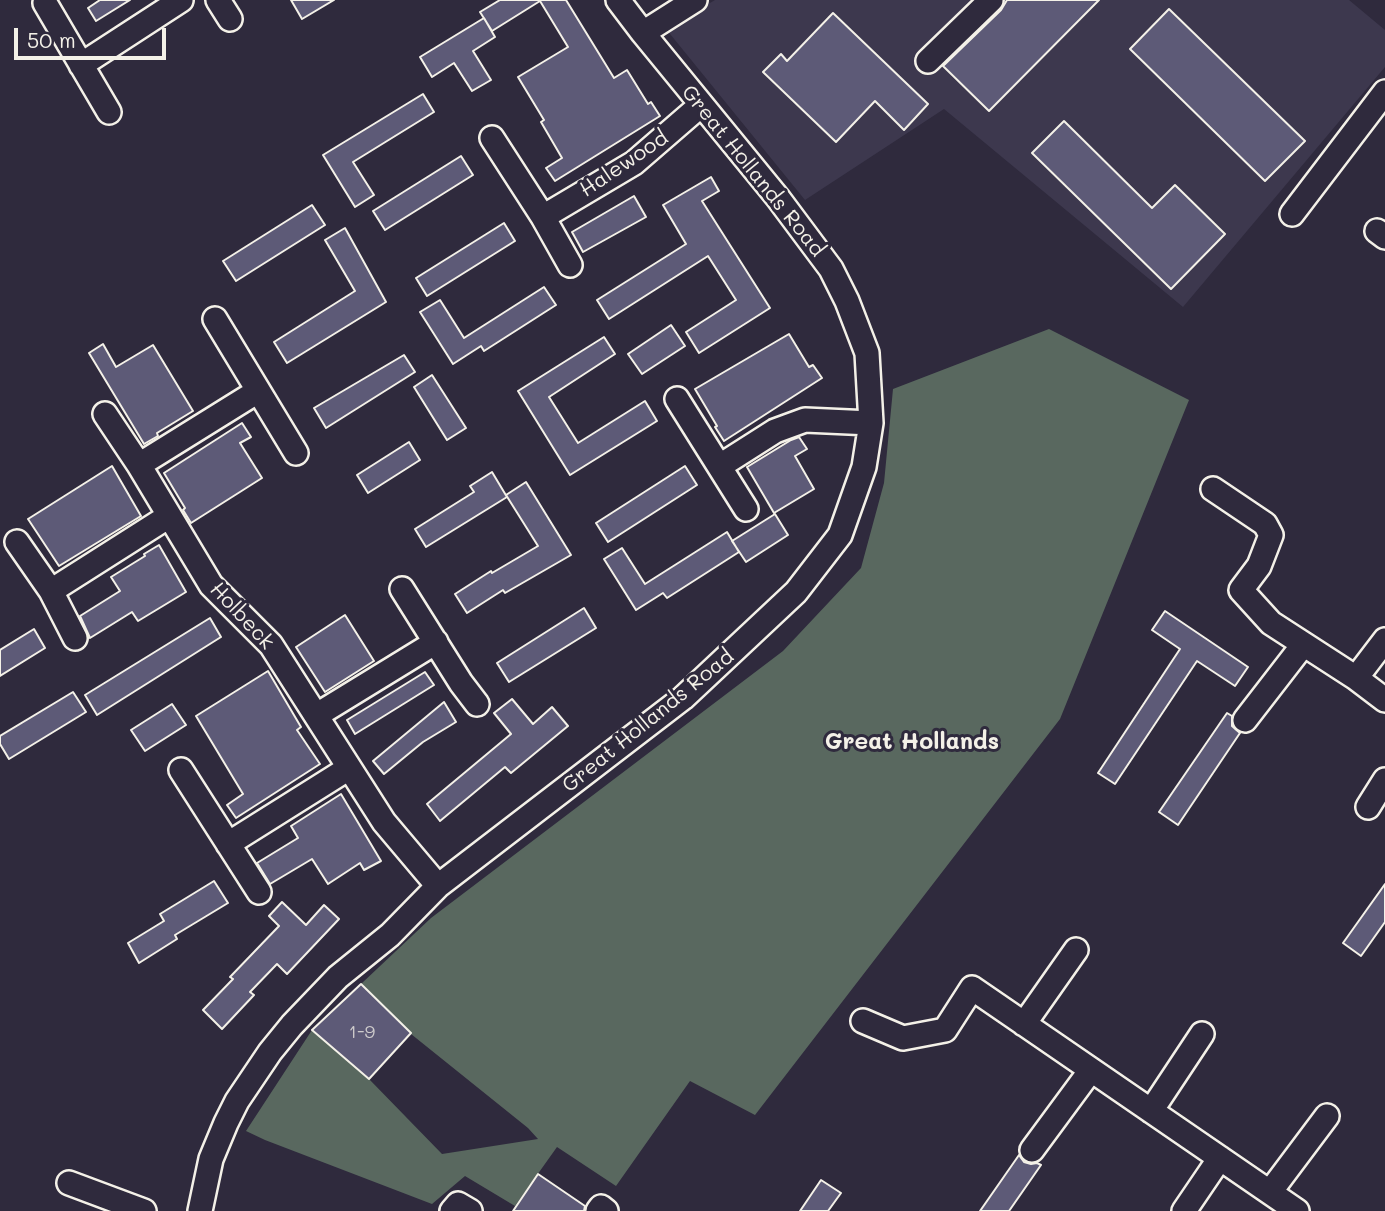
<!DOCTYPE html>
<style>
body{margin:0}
#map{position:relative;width:1385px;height:1211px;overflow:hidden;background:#2f2a3d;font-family:Mali,sans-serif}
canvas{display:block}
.scale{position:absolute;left:14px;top:28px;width:152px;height:32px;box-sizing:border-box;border:4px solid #f4f1e8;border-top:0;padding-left:9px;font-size:21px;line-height:24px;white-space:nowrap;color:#f4f1e8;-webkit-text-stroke:5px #2f2a3d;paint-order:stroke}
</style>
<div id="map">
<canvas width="1385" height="1211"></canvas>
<div class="scale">50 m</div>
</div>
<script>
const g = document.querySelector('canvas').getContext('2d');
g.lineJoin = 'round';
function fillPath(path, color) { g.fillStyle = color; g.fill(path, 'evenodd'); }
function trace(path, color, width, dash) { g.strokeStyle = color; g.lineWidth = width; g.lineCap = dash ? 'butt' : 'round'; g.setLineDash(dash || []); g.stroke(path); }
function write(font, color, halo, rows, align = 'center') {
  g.font = font + ' Mali,sans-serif'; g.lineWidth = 6; g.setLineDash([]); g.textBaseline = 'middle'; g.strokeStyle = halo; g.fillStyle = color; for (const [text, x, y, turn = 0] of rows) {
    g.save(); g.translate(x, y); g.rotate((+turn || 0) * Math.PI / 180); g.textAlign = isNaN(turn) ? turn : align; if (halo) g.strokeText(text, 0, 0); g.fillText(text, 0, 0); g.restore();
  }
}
const built = new Path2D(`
 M715,0H1349L1385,30V67L1183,307L944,109L805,200L666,29Z`);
const green = new Path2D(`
 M1049,329L1189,400L1060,719L755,1115L690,1081L616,1186L557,1147L515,1206L465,1176L432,1204L265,1140L246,1131L312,1030L369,1079L442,1154L538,1139L528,1128L411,1034L361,984L431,918L783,651L861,568L884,483L893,389Z`);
const building = new Path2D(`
 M100,0H130L96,21L88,8Z
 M291,0H334L302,19Z
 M500,0H566L614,78L627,70L648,104L651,102L660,116L555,181L546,168L562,158L541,122L544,120L518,77L568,47L540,1L492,31L480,12Z
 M1007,0H1099L989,111L943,66L1001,10Z
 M1169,9L1305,141L1265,181L1130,49Z
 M833,13L928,104L904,130L875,101L836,142L763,72L781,54L787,61Z
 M484,18L495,37L473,51L491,80L472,91L454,63L432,77L420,57Z
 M423,94L434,112L353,162L374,195L355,207L323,155Z
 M1064,121L1152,208L1175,185L1225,234L1171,289L1032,153Z
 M461,156L473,175L385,230L373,211Z
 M711,177L719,191L702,201L770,308L699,353L686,332L736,300L708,256L609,319L597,300L686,244L663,205Z
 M634,196L646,217L583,252L572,232Z
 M312,205L325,225L236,281L223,261Z
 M504,223L515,241L427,296L416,278Z
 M345,228L386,302L287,363L274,342L355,291L325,240Z
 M544,287L556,305L484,351L481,346L453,364L420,312L440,300L464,338Z
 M671,325L685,346L642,374L628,354Z
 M789,334L809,367L813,365L822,378L724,441L715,427L717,426L695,389Z
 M604,337L615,354L549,397L578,443L645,401L657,421L570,475L518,391Z
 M103,344L116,367L153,345L193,411L157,433L158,436L144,444L89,353Z
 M404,355L415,372L326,428L314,408Z
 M432,375L466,428L447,440L414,387Z
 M242,423L251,437L240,443L262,478L191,523L183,510L185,508L164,473Z
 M799,437L807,449L795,456L814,489L774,513L747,467L791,440Z
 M409,442L420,460L368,493L357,475Z
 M112,466L141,516L59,566L28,519Z
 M685,466L697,485L608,542L596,523Z
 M492,472L507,497L426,547L415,529L474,492L470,486Z
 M526,482L571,555L505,593L503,590L467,613L455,594L491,571L492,573L538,546L506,495Z
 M775,514L788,535L746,562L732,541Z
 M727,532L739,552L667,598L663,593L636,610L604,559L622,548L645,584Z
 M159,545L186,592L138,621L132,612L90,638L80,616L120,591L111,577L145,556L144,554Z
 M584,608L596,628L509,682L497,663Z
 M1165,611L1248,667L1235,686L1197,661L1115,784L1098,773L1180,649L1152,630Z
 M345,615L374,661L325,692L296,647Z
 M210,618L221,637L97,715L85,695Z
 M34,629L45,648L0,676V650Z
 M268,671L301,727L297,730L320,764L236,818L227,805L243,794L196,716Z
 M425,672L434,685L355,734L347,720Z
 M73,692L86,712L9,759L0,744V736Z
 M512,699L533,724L552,707L568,726L511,773L505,767L440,821L427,804L511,734L494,713Z
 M444,702L456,722L423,742L384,774L373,761Z
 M172,704L186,725L145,751L131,730Z
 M1227,713L1232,716V726L1240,733L1178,825L1159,812Z
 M341,794L381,861L364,870L360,863L328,884L312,859L270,884L257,863L298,838L291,826Z
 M214,881L228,903L175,935L177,939L139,963L128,943L164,921L160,914Z
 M1385,884V922L1361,956L1343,943Z
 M282,902L306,925L324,905L339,919L287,974L277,964L250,992L254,995L222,1029L203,1010L233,979L230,977L279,926L269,916Z
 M361,984L411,1033L369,1079L312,1030Z
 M1019,1155L1024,1162L1031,1164L1037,1163L1041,1165L1009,1211H980Z
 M538,1174L585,1206L584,1211H513Z
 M821,1180L841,1193L828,1211H800Z`);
const minor = new Path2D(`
 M218,0L230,19
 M45,3L109,112
 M643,33L695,0
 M928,61L991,0
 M81,65L181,0
 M492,138L543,217L570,265
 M1292,214L1385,92
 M543,217L634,163L701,105
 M1377,231L1385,237
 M215,319L296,453
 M677,399L746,509
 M105,414L139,465L211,585L271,645L384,822L438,886
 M139,465L258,391
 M720,466L775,431L805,420L871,423
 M1213,489L1265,524L1271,535L1259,566L1241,590L1271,623L1356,678L1385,700
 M17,542L51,591L75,638
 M402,589L461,683L477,704
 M51,591L169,516
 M1356,678L1385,640
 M317,715L436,642
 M1245,720L1303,645
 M181,770L259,892
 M1368,807L1385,780
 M228,844L349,768
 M863,1021L903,1038L945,1030L972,988L1297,1211
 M1024,1024L1076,950
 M1151,1111L1202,1034
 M1032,1150L1091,1070
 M69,1183L144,1211
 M1270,1192L1327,1116
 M200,1211L211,1159L226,1123L237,1101L270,1052L292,1025L338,977L390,935L438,886L683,698L796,592L840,535L864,467L871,423L867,353L847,301L831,269L778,198L643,33L618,0
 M452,1211L458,1204L470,1211
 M598,1211L601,1207L606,1211
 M1184,1211L1220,1158`);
const numberNames = [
 ["1-9",362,1032]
];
const streetNames = [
 ["Halewood",624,164,-34],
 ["Great Hollands Road",753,171,51],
 ["Holbeck",242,616,47],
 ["Great Hollands Road",648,721,-39]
];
const neighbourhoodNames = [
 ["Great Hollands",912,742]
];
fillPath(built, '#3d384e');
fillPath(green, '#59685f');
fillPath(building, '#5d5a77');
trace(building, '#f4f1e8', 2);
trace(minor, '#f4f1e8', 28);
trace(minor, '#2f2a3d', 23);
write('18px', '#cecbcc', null, numberNames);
write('21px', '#f4f1e8', '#2f2a3d', streetNames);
write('bold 23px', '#f4f1e8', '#2f2a3d', neighbourhoodNames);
</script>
